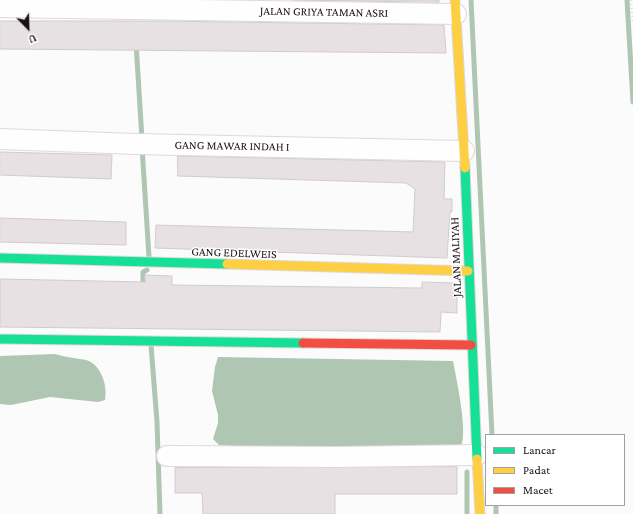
<!DOCTYPE html>
<style>
body{margin:0}
#map{position:relative;width:633px;height:514px;overflow:hidden;background:#fbfbfb;font-family:"Crimson Pro",serif}
canvas{display:block}
.legend{position:absolute;left:485px;top:434px;width:140px;height:72px;box-sizing:border-box;background:#fff;border:1px solid #a49fa1;margin:0;padding:5px 7px;list-style:none;font-size:12px;color:#1b0f15}
.legend li{display:flex;align-items:center;gap:8px;height:20px}
.legend b{width:20px;border:1px solid #a49fa1}
.north{position:absolute;left:8px;top:8px;width:40px;height:40px;-webkit-text-stroke:3px #fff;paint-order:stroke;rotate:157deg;font-size:11px;font-weight:700;line-height:16px;text-align:center;color:#1b0f15}
.north::after{content:'';display:block;margin:auto;width:14px;height:18px;background:#1b0f15;clip-path:polygon(50% 0,100% 100%,50% 72%,0 100%)}
</style>
<div id="map">
<canvas width="633" height="514"></canvas>
<ul class="legend">
<li><b style="height:5px;background:#16e098"></b>Lancar</li>
<li><b style="height:5px;background:#ffcf43"></b>Padat</li>
<li><b style="height:5px;background:#f24e42"></b>Macet</li>
</ul>
<div class="north">U</div>
</div>
<script>
const g = document.querySelector('canvas').getContext('2d');
g.lineJoin = 'round';
function fillPath(path, color) { g.fillStyle = color; g.fill(path, 'evenodd'); }
function trace(path, color, width, dash) { g.strokeStyle = color; g.lineWidth = width; g.lineCap = dash ? 'butt' : 'round'; g.setLineDash(dash || []); g.stroke(path); }
function write(font, color, halo, rows, align = 'center') {
  g.font = font + ' "Crimson Pro",serif'; g.lineWidth = 3; g.setLineDash([]); g.textBaseline = 'middle'; g.strokeStyle = halo; g.fillStyle = color; for (const [text, x, y, turn = 0] of rows) {
    g.save(); g.translate(x, y); g.rotate((+turn || 0) * Math.PI / 180); g.textAlign = isNaN(turn) ? turn : align; if (halo) g.strokeText(text, 0, 0); g.fillText(text, 0, 0); g.restore();
  }
}
const water = new Path2D(`
 M55,354C65,357 76,358 86,360C101,364 108,386 105,400L98,402L50,397L11,405L0,404V356Z
 M218,357L453,361C456,378 469,435 460,448L275,449L219,445L213,439L218,423V415L212,391L215,367Z`);
const stream = new Path2D(`
 M471,0L492,435
 M627,0L633,102
 M136,43L142,139
 M142,147L149,257
 M143,287V272L147,270
 M151,345L157,422L160,514
 M496,505V514
 M467,514V472`);
const building = new Path2D(`
 M293,0H439V2Z
 M0,21H158L444,25L446,53L0,49Z
 M0,152L112,155L111,179L0,175Z
 M178,156L445,162L444,199H452V212H450L447,258L155,248L156,225L413,232L415,189L406,183L178,176Z
 M0,218L126,222V245L0,242Z
 M145,275L172,276V285L422,288V282L454,283L453,297H457V313L441,312L440,332L0,327V279L145,282Z
 M457,467V494H335V514H203L202,493H175V468Z`);
const path = new Path2D(`
 M631,0L633,24`);
const street = new Path2D(`
 M0,7L456,14
 M0,139L136,144L464,151
 M167,456L336,457L477,455`);
const fast = new Path2D(`
 M465,168L477,459
 M0,258L227,264
 M0,339L303,343`);
const slow = new Path2D(`
 M455,0L465,168
 M227,264L468,271
 M477,459L480,514`);
const jam = new Path2D(`
 M303,343L471,345`);
const streetNames = [
 ["JALAN GRIYA TAMAN ASRI",324,12,1],
 ["GANG MAWAR INDAH I",232,146,1],
 ["GANG EDELWEIS",234,253,2],
 ["JALAN MALIYAH",456,257,-92]
];
fillPath(water, '#afc6b2');
trace(stream, '#afc6b2', 5);
fillPath(building, '#e7e1e4');
trace(building, '#d2cbce', 1);
trace(street, '#e0d8dc', 22);
trace(fast, '#e0d8dc', 11);
trace(slow, '#e0d8dc', 11);
trace(jam, '#e0d8dc', 11);
trace(path, '#e0e0e0', 2.5, [1, 3]);
trace(street, '#fefefe', 20);
trace(fast, '#16e098', 9);
trace(slow, '#ffcf43', 9);
trace(jam, '#f24e42', 9);
write('12px', '#1b0f15', '#fff', streetNames);
</script>
